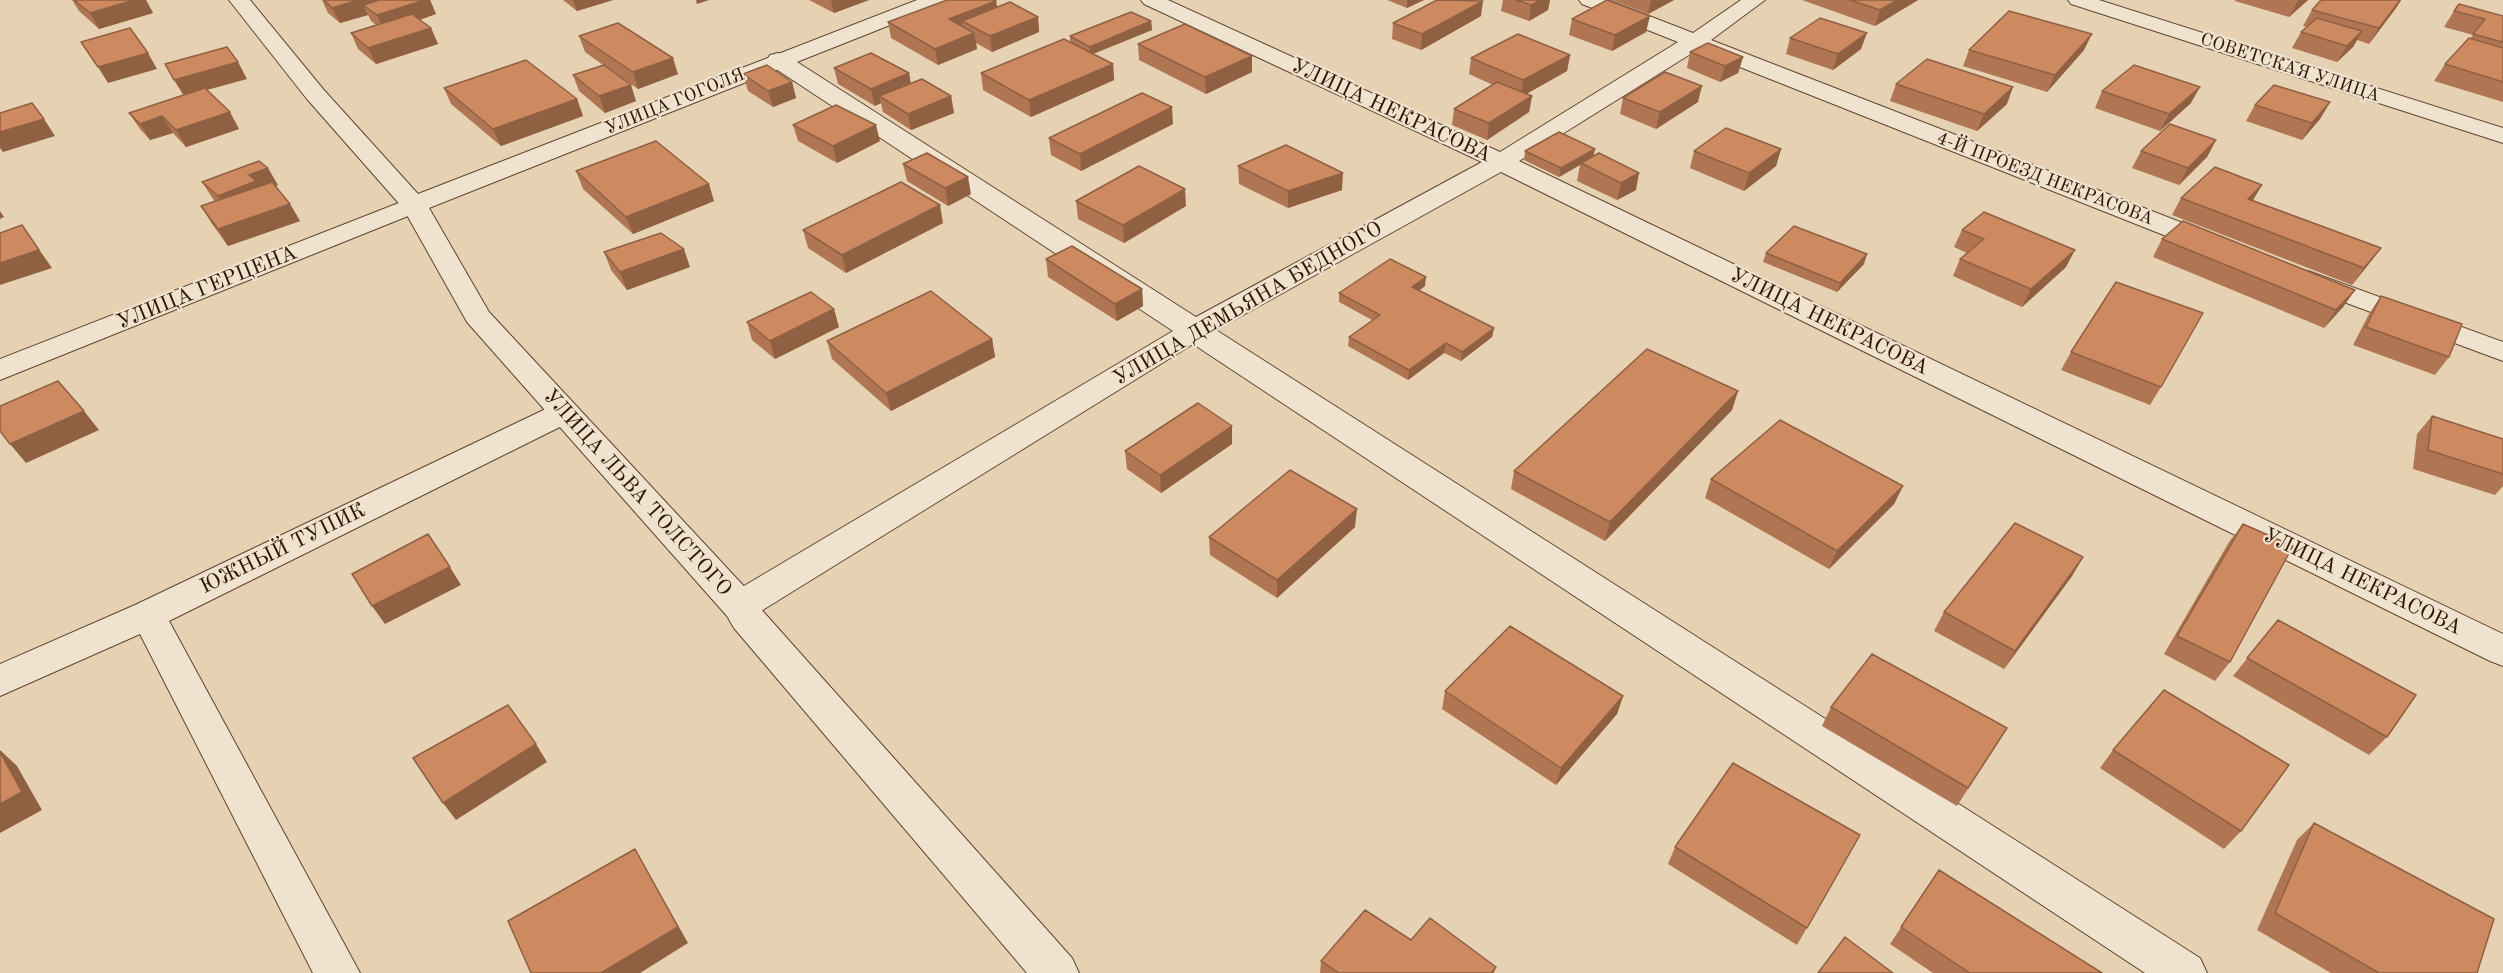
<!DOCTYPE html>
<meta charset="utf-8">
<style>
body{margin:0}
canvas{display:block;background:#e6d2b3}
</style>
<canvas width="2503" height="973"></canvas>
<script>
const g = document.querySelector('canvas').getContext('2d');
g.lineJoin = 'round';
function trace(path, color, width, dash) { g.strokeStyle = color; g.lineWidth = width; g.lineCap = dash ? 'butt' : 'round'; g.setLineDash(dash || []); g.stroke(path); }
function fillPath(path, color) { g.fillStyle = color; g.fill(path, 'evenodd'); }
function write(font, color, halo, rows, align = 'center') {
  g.font = font + ' "Old Standard TT",serif'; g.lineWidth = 4.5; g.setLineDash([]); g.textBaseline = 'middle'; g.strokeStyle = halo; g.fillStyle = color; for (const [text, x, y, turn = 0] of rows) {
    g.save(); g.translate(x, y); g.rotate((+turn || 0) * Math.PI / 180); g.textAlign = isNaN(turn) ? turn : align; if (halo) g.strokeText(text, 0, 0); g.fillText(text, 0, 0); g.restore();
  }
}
const minor = new Path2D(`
 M1141,0H1168L1500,152L1678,42L1582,4L1579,0H1608L1693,33L1741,0H1765L1711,40L2224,239L2227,245L2224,251L2214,253L2204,251L1697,50L1519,161L2503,634V666L2490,661L1501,172L1216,330L2200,958L2207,973H2145L1193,344L753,616L740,620L727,616L722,606L727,596L1173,331L770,65L767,60L770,55L778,53L786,55L1196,317L1482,162L1144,4Z
 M414,197L423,200L427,205L423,210L0,380V359Z
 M2308,271L2503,342V361L2298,285L2294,279L2298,273Z
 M563,403L574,406L579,413L574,420L169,621L360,973H313L140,634L0,696V664L135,605L552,406Z`);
const tertiary = new Path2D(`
 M229,0H250L323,89L418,194L917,0H946L943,4L429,208L489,312L753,596L760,608L1072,958L1079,973H1027L734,628L727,616L467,322L403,208L307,99Z
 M2068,0H2099L2503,128V143L2071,4Z`);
const wall = new Path2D(`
 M72,0H146L153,13L99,29L79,11Z
 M322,0H430L436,14L420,20L431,28L438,44L376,64L358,49L351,33L376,25L371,21L368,15L340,23L328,13Z
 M563,0H613L577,11Z
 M809,0H869L834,13Z
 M1387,0H1424L1407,8Z
 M1503,0H1550L1548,10L1529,21L1501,11Z
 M1612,0H1674L1648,14Z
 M1802,0H1918L1875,26Z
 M2235,0H2308L2289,17L2235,1Z
 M2321,0H2401L2396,8L2369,44L2357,40L2353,47L2337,62L2292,48L2301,32L2307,27L2303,26L2312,10Z
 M996,1L997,7L1038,17L1039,32L992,52L976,43L977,49L938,65L891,38L888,22Z
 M2454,11L2503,16V102L2434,81L2445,64L2470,39L2473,35L2444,27Z
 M1481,16L1421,50L1392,39L1393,23Z
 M1572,19L1646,32L1612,51L1569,35Z
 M1151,21L1152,30L1093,54L1113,64L1114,80L1031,117L983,90L981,73L1070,42V36Z
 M579,36L678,74L638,89L612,71L636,101L605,113L579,91L573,75L603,65L585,52Z
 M1790,38L1861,49L1833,70L1786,54Z
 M1138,44L1252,72L1206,94L1139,60Z
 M1969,50H2084L2047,92L1963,66Z
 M1690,52L1743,57L1738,73L1720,82L1687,68Z
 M1570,55L1567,71L1526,94L1532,96L1529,112L1487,140L1452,125L1454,109L1493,85L1469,74L1471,58Z
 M834,68L909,73L910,83L951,96L954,113L911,130L883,112L881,103L875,106L838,84Z
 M743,74L792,82L796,98L773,107L748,91Z
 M247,79L206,90L239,129L186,147L173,133L150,140L140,129L129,113L183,95Z
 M1896,84L2007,104L1977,131L1890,101Z
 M444,88L577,99L583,116L501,146L451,104Z
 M2102,91L2191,103L2160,131L2095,108Z
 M1623,98L1698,102L1656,129L1620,114Z
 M2330,102L2320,119L2302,140L2246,121L2255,105Z
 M1173,124L1081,171L1051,155L1049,138Z
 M793,125L880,141L837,163L798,141Z
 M2216,140L2207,157L2179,185L2132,168L2141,151Z
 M1781,149L1776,166L1744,191L1690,168L1694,151Z
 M1525,151L1593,156L1636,190L1617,200L1577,181L1580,165L1559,177L1524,160Z
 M903,164L971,194L948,206L907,181Z
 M1238,166L1342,190L1288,208L1239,184Z
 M576,171L714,201L633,234L583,189Z
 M202,182L278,185L275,186L290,204L300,221L228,246L212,224L201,206L215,202L213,199Z
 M2181,198L2253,200L2381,248L2368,265L2352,285L2172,215Z
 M1076,201L1186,206L1124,243L1078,219Z
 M943,223L846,273L808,248L803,230Z
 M1962,230L2066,267L2022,307L1953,276L1960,259L1967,253L1954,247Z
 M2162,239L2355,290L2343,307L2324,328L2153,257Z
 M604,252L690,267L627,290L611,270Z
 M1766,253L1864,264L1837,292L1763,262Z
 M1046,259L1142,289L1143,306L1117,321L1048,277Z
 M1425,286L1420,290L1494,328L1492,337L1461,361L1444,353L1408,380L1348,346L1349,337L1372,320L1339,302V293Z
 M2381,296L2449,357L2435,375L2353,345L2369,314Z
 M747,322L839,327L775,359L752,340Z
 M992,339L995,357L891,411L832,359L827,341Z
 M2071,352L2161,387L2150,405L2061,370Z
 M1738,391L1732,410L1605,541L1511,489L1514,471Z
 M2432,416L2503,439V486L2495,495L2413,469L2417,434Z
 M1232,426V444L1161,493L1127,469L1125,451Z
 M1711,479L1903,486L1894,504L1829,569L1705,498Z
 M2243,524L2230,662L2215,681L2164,654L2229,542Z
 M1355,527L1277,598L1210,555L1209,537Z
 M2083,557L2072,576L2004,669L1934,631L1944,612Z
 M2278,620L2387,737L2369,755L2233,676Z
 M1445,691L1623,696L1617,714L1556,785L1442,709Z
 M1831,707L2007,728L1957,806L1822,726Z
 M2113,750L2241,831L2224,849L2100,768Z
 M2314,823L2477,973H2331L2257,930L2297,840Z
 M1860,835L1797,945L1668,864L1675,847Z
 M1939,870L2102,973H1933L1890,944Z
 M1321,961L1496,967L1494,973H1320Z`);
const shadedWall = new Path2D(`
 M134,0H146L153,13L99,29L90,13Z
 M358,0H380L363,5L368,15L340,23L332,8Z
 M425,0H430L436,14L385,31L377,15Z
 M573,0H613L577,11Z
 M696,0H709L697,4Z
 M831,0H869L834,13Z
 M1407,0H1424L1407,8Z
 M1541,0H1550L1548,10L1529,21L1531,5Z
 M1651,0H1674L1648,14Z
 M1897,0H1918L1875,26L1880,10Z
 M2299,0H2308L2289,17L2298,1Z
 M2400,0H2401L2396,8L2369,44L2379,28Z
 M996,1L998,17L962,21L963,30L949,19Z
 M1483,1L1481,16L1421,50L1422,34Z
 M1650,16L1646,32L1612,51L1615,35Z
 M1038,17L1039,32L992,52L990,36Z
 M1151,21L1152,30L1090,55V47Z
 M431,28L438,44L376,64L368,48Z
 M2362,31L2353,47L2337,62L2347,46Z
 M974,33L977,49L938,65L935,49Z
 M1867,33L1861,49L1833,70L1838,54Z
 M2092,34L2084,50L2047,92L2055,75Z
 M148,53L157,69L108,83L98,67Z
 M1570,55L1567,71L1521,97L1523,80Z
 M1252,56V72L1206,94L1205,77Z
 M1743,57L1738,73L1720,82L1725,66Z
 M673,58L678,74L638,89L633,72Z
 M238,62L247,79L184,96L174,80Z
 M1113,64L1114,80L1031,117L1029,100Z
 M909,73L912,90L879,96L881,103L875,106L871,89Z
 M792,82L796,98L773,107L768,91Z
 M631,85L636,101L605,113L599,96Z
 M1702,86L1698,102L1656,129L1660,112Z
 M2013,87L2007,104L1977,131L1984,114Z
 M2200,87L2191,103L2160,131L2169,114Z
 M951,96L954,113L911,130L908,114Z
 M1532,96L1529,112L1487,140L1489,123Z
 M577,99L583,116L501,146L493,129Z
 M2330,102L2320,119L2302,140L2312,123Z
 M1172,107L1173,124L1081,171L1080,154Z
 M230,112L239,129L186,147L176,130Z
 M162,116L173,133L150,140L140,124Z
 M44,119L55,136L3,152L0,148V132Z
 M876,125L880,141L837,163L833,146Z
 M2216,140L2207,157L2179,185L2188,168Z
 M1595,149L1593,158L1581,163L1580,165L1559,177L1561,168Z
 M1781,149L1776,166L1744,191L1749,173Z
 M268,168L278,185L262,191L228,213L218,196L249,175Z
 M1343,173L1342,190L1288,208V191Z
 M1639,173L1636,190L1617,200L1621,183Z
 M968,177L971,194L948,206L945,188Z
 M709,184L714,201L633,234L626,217Z
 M2262,185L2252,202L2248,199Z
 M1185,189L1186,206L1124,243L1123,225Z
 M290,204L300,221L228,246L218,229Z
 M940,205L943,223L846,273L842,255Z
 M0,211L4,217L0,219Z
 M22,225L52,268L0,285V263Z
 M2381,248L2368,265L2352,285L2364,268Z
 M684,249L690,267L627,290L620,272Z
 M2075,250L2066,267L2022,307L2031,289Z
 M1867,254L1864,264L1837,292L1840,283Z
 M1426,277L1425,286L1411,296L1412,287Z
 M1142,289L1143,306L1117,321L1115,304Z
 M2355,290L2343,307L2324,328L2336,310Z
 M834,309L839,327L775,359L770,341Z
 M1494,328L1492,337L1461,361L1462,352Z
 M992,339L995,357L891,411L886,393Z
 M1446,343L1444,353L1408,380L1409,370Z
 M1738,391L1732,410L1605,541L1610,522Z
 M84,411L99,430L26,463L10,444Z
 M1232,426V444L1161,493L1160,475Z
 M1903,486L1894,504L1829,569L1837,551Z
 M1357,509L1355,527L1277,598V580Z
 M2083,557L2072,576L2004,669L2015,651Z
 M450,567L461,585L385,624L372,606Z
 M1623,696L1617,714L1556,785L1561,768Z
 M536,744L547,762L456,820L443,803Z
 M0,750L17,766L42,810L0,833Z
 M635,849L688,943L640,973H601Z`);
const building = new Path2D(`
 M74,0H134L90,13Z
 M324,0H358L332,8Z
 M380,0H425L377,15L363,5Z
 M947,0H994L996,1L949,19L974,33L935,49L888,22Z
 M1437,0L1483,1L1422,34L1393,23Z
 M1516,0H1541L1531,5Z
 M1607,0L1650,16L1615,35L1572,19Z
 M1850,0H1897L1880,10Z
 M2321,0H2400L2379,28L2312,10Z
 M1010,2L1038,17L990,36L962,21Z
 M2459,4L2503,16V40L2502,42L2473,34L2485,19L2454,11Z
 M2009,11L2092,34L2055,75L1969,50Z
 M1131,12L1151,21L1090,47L1070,36Z
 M412,14L431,28L368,48L351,33Z
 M1820,18L1867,33L1838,54L1790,38Z
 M2317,18L2362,31L2347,46L2301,32Z
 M618,23L673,58L633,72L579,36Z
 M1185,24L1252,56L1205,77L1138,44Z
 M130,28L148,53L98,67L81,42Z
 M1518,34L1570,55L1523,80L1471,58Z
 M2469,38L2503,48V82L2445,64Z
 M1064,39L1113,64L1029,100L981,73Z
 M1708,43L1743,57L1725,66L1690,52Z
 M227,47L238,62L174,80L165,64Z
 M871,53L909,73L871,89L834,68Z
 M1927,59L2013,87L1984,114L1896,84Z
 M526,60L577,99L493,129L444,88Z
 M604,65L631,85L599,96L573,75Z
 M767,65L792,82L768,91L743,74Z
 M2134,65L2200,87L2169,114L2102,91Z
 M1665,72L1702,86L1660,112L1623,98Z
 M922,79L951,96L908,114L879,96Z
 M1497,82L1532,96L1489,123L1454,109Z
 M2274,85L2330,102L2312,123L2255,105Z
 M205,88L230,112L176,130L162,116L140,124L129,113Z
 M1142,93L1172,107L1080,154L1049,138Z
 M32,103L44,119L0,132V113Z
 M836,105L876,125L833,146L793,125Z
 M2170,124L2216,140L2188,168L2141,151Z
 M1726,128L1781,149L1749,173L1694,151Z
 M1559,132L1595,149L1561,168L1525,151Z
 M656,141L709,184L626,217L576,171Z
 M1286,145L1343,173L1288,191L1238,166Z
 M927,153L968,177L945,188L903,164Z
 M1599,153L1639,173L1621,183L1581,163Z
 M259,161L268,168L249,175L256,181L218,196L202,182Z
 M1139,166L1185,189L1123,225L1076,201Z
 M2215,167L2262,185L2248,199L2381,248L2364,268L2181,198Z
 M272,182L290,204L218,229L201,206Z
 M901,182L940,205L842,255L803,230Z
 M1984,212L2075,250L2031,289L1960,259L1984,239L1962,230Z
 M2183,221L2355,290L2336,310L2162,239Z
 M22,225L39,250L0,263V233Z
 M1794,226L1867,254L1840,283L1766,253Z
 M661,233L684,249L620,272L604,252Z
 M1072,246L1142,289L1115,304L1046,259Z
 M1390,259L1426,277L1412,287L1494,328L1462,352L1446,343L1409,370L1349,337L1380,315L1339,293Z
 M2116,282L2203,313L2161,387L2071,352Z
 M931,291L992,339L886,393L827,341Z
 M811,292L834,309L770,341L747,322Z
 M2381,296L2462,324L2449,357L2366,327Z
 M1647,349L1738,391L1610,522L1514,471Z
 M58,381L84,411L10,444L0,431V406Z
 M1198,403L1232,426L1160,475L1125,451Z
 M2432,416L2503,439V474L2428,450Z
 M1780,420L1903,486L1837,551L1711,479Z
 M1290,470L1357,509L1277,580L1209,537Z
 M2015,523L2083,557L2015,651L1944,612Z
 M2243,524L2293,546L2230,662L2177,636Z
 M428,534L450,567L372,606L352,574Z
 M2278,620L2416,695L2387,737L2247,658Z
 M1510,626L1623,696L1561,768L1445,691Z
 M1872,654L2007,728L1968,788L1831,707Z
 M2164,690L2289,765L2241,831L2113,750Z
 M508,705L536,744L443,803L413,758Z
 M0,752L22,792L0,804Z
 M1733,763L1860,835L1807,928L1675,847Z
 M2314,823L2494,919L2477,973H2379L2275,913Z
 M635,849L678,927L601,973H531L508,921Z
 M1939,870L2102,973H1970L1901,927Z
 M1365,910L1411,940L1430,918L1496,967L1491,973H1339L1321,961Z
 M1845,937L1893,973H1818Z`);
const farStreetnames = [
 ["СОВЕТСКАЯ УЛИЦА",2290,68,18],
 ["УЛИЦА ГОГОЛЯ",675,102,-22],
 ["4-Й ПРОЕЗД НЕКРАСОВА",2045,179,21]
];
const streetNames = [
 ["УЛИЦА НЕКРАСОВА",1391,111,25],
 ["УЛИЦА ГЕРЦЕНА",207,288,-22],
 ["УЛИЦА ДЕМЬЯНА БЕДНОГО",1248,304,-30],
 ["УЛИЦА НЕКРАСОВА",1829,322,26],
 ["УЛИЦА ЛЬВА ТОЛСТОГО",637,493,48],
 ["ЮЖНЫЙ ТУПИК",283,549,-26],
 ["УЛИЦА НЕКРАСОВА",2362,582,26]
];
trace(minor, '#5e4530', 2);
trace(tertiary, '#5e4530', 2);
fillPath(minor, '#efe2ce');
fillPath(tertiary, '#efe2ce');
fillPath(wall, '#b07653');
fillPath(shadedWall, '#906043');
fillPath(building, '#cd8960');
trace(building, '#906043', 1.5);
write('18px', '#301605', '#efe2ce', farStreetnames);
write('21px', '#301605', '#efe2ce', streetNames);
</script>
